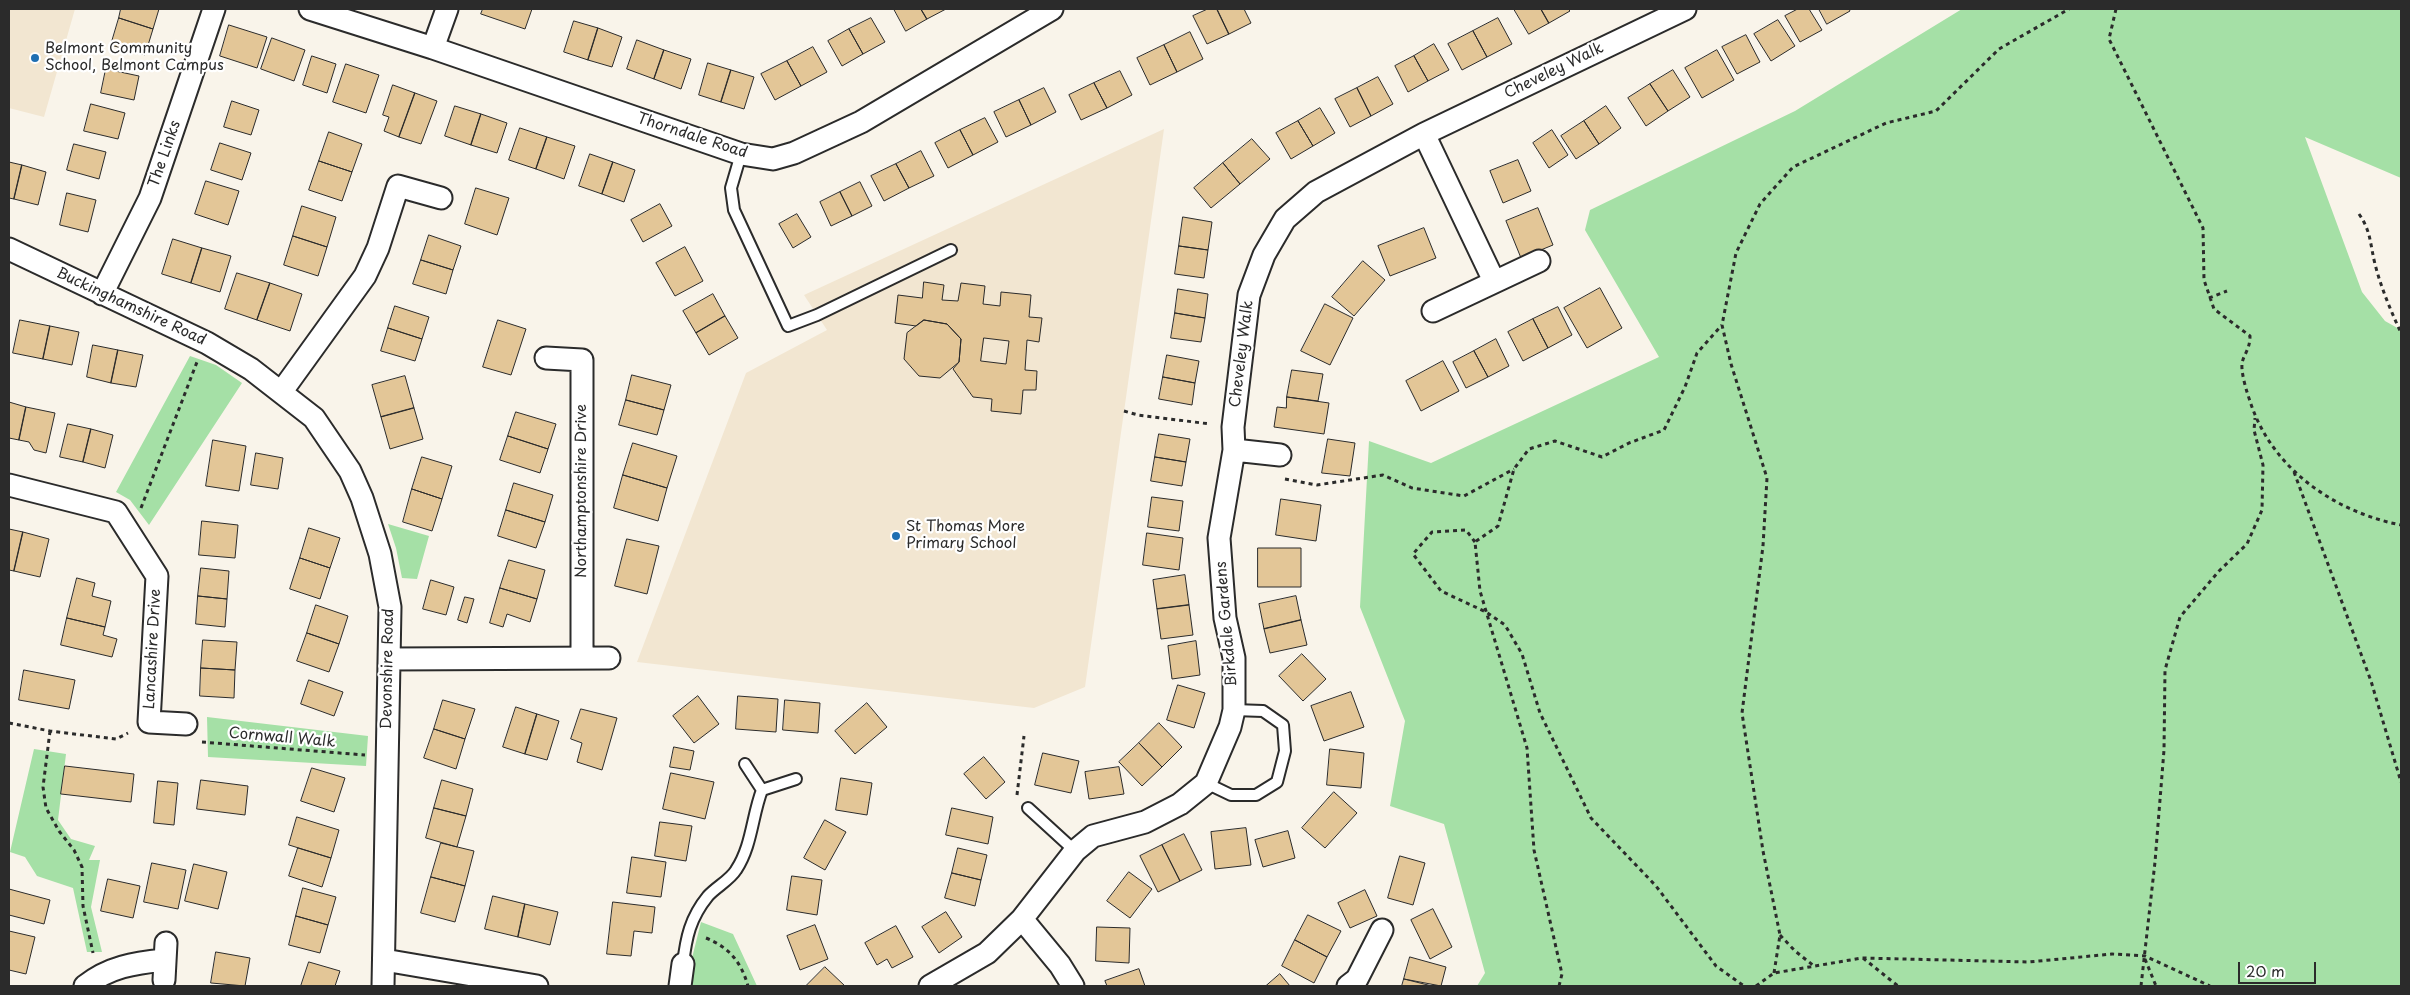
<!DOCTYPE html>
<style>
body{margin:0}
#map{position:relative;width:2410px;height:995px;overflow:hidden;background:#f9f4ea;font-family:"Playpen Sans",sans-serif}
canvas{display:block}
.frame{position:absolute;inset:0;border:10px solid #2b2b2b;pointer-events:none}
.scale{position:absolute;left:2238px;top:962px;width:78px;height:22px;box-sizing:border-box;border:2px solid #2b2b2b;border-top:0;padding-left:6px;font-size:15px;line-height:18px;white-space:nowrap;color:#2b2b2b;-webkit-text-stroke:4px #fff;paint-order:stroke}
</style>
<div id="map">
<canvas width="2410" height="995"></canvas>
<div class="frame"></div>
<div class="scale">20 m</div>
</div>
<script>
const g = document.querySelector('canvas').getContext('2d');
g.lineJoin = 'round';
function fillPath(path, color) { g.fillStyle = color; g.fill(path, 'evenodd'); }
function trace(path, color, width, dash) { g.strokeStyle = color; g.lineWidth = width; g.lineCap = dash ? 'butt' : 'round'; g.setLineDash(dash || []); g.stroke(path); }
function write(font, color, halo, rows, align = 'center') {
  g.font = font + ' "Playpen Sans",sans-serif'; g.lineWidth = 4.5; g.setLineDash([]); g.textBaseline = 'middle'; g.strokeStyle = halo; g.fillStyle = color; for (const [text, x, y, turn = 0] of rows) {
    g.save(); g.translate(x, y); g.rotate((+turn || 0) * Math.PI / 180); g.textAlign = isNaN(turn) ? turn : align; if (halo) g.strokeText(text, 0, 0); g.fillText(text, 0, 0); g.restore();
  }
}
const built = new Path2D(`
 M9,9H75L44,117L9,108Z
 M1164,129L1085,687L1034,708L637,662L746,373L827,330L804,295Z`);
const green = new Path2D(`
 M1962,9H2401V178L2305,137L2362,292L2385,321L2401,330V986H1477L1485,973L1444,824L1390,806L1405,721L1360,607L1369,441L1431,463L1659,357L1585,230L1590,210L1795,111Z
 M190,356L216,365L242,383L149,525L130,500L116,492Z
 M388,524L429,536L417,579L402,578L396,548Z
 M207,717L368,736L366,766L208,757Z
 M34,749L66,754L58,820L71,839L95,846L89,860H100L91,907L102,952H87L73,888L37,876L25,857L10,852Z
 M701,922L733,934L757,986H685Z`);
const building = new Path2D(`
 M121,9H159L153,29L119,18Z
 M483,9H532L525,29L481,14Z
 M894,9H921L927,19L906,31Z
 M921,9H946L927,19Z
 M1208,9H1217L1229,34L1207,44L1193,16Z
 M1217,9H1244L1251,23L1229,34Z
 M1514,9H1541L1549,23L1529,34Z
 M1541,9H1568L1570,11L1549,23Z
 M1798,9H1809L1822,30L1800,42L1785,16Z
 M1819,9H1849L1850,11L1827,24Z
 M119,18L153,29L145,55L111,45Z
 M871,18L885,42L863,54L849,29Z
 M1498,18L1512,44L1487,57L1473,31Z
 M1778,20L1795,46L1771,61L1754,34Z
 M574,21L598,28L588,60L564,52Z
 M229,25L267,37L257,68L220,56Z
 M598,28L622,37L612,67L588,60Z
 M849,29L863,54L842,66L828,41Z
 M1473,31L1487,57L1462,70L1448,44Z
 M1190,32L1203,59L1177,72L1164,45Z
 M1746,35L1760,62L1737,74L1722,47Z
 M272,38L305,50L294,81L261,69Z
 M637,40L664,50L654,79L627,69Z
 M1434,44L1449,70L1428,81L1414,56Z
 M1164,45L1177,72L1150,85L1137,58Z
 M813,47L827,72L801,86L787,61Z
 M664,50L691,59L681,89L654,79Z
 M1717,50L1734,80L1702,98L1685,68Z
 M312,56L336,64L327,93L303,85Z
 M1414,56L1428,81L1408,92L1395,66Z
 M787,61L801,86L775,100L761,74Z
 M708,63L731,70L721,102L699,95Z
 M346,64L379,75L366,113L333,102Z
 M106,69L139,76L134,100L101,93Z
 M731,70L754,77L744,109L721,102Z
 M1673,70L1690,97L1668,111L1650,84Z
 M1120,71L1132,95L1107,108L1094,83Z
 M1378,77L1393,104L1371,116L1357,88Z
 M1094,83L1107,108L1081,120L1069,95Z
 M1650,84L1668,111L1646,126L1628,98Z
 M393,85L415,93L399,137L384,131L389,117L383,115Z
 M1044,88L1056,112L1031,125L1019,100Z
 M1357,88L1371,116L1350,127L1335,99Z
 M415,93L437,101L421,144L399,137Z
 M1019,100L1031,125L1006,137L994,112Z
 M232,101L259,110L251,135L224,127Z
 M91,104L125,113L118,139L84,131Z
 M455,106L481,114L471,145L445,136Z
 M1606,106L1621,128L1599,144L1584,121Z
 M1320,108L1335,133L1313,146L1298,121Z
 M481,114L507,123L497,153L471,145Z
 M985,118L998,142L973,155L960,130Z
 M1298,121L1313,146L1291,159L1276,133Z
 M1584,121L1599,144L1576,159L1561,136Z
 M520,128L547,137L536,169L509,160Z
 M960,130L973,155L948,168L935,143Z
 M1552,130L1568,155L1549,168L1533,143Z
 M329,132L362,144L352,172L319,161Z
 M547,137L575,146L564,179L536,169Z
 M1252,139L1270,159L1240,184L1223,163Z
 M220,143L251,153L242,180L211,170Z
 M74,144L106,152L99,179L67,170Z
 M921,151L934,176L909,188L896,164Z
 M590,154L613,162L602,194L579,186Z
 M1518,160L1531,191L1503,203L1490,171Z
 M319,161L352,172L342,201L309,190Z
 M9,162L22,165L14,199L9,198Z
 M613,162L635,170L624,202L602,194Z
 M1223,163L1240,184L1211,208L1194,188Z
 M896,164L909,188L884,201L871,176Z
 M22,165L46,172L38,205L14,199Z
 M206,181L239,191L228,225L195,214Z
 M860,182L872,206L852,216L840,192Z
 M476,188L509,198L497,235L465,224Z
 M840,192L852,216L831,226L820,202Z
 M67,193L96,200L88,232L60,225Z
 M660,204L672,226L643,242L631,220Z
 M302,206L336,217L327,247L293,236Z
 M1538,208L1553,245L1521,258L1506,221Z
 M797,214L811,237L793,248L779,224Z
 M1183,217L1212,222L1208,250L1179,246Z
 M1424,228L1436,258L1390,276L1378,246Z
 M429,235L461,246L453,270L421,260Z
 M293,236L327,247L318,276L284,265Z
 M173,239L202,248L191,283L162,274Z
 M1179,246L1208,250L1204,278L1175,274Z
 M685,247L703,281L675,296L656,263Z
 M202,248L231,256L220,292L191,283Z
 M421,260L453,270L446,294L413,284Z
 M1363,261L1385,280L1354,316L1332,297Z
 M237,273L270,283L257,320L225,309Z
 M924,282L944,285L942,300L958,301L961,283L985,286L983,304L1000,306L1001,292L1031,295L1029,317L1042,318L1039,342L1027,340L1025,370L1037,371L1036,390H1023L1021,414L991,411L992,399L973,397L953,369L959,362L961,339L947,324L924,320L916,326L895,323L898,295L922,298ZM984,338L1009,341L1006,364L981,361Z
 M270,283L302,294L290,331L257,320Z
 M1600,288L1622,328L1587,348L1564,308Z
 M1178,289L1208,294L1205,318L1175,313Z
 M713,294L725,316L696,333L683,311Z
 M1325,304L1353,318L1330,365L1301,351Z
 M395,306L429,317L422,339L388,328Z
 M1558,307L1572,335L1548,348L1533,319Z
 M1175,313L1205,318L1201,342L1171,338Z
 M725,316L738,338L709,355L696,333Z
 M1533,319L1548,348L1523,361L1508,332Z
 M20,320L50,326L43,359L13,353Z
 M498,320L526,329L511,375L483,367Z
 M924,320L947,324L961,339L959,362L940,378L919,376L904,359L907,333Z
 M50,326L79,332L72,365L43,359Z
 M388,328L422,339L415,361L381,351Z
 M1496,339L1509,366L1488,377L1474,351Z
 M93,345L118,350L111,383L87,377Z
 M118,350L143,355L136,387L111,383Z
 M1474,351L1488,377L1466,388L1453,362Z
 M1167,355L1199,361L1195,383L1163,377Z
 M1443,361L1459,391L1421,411L1406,381Z
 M1292,370L1323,374L1318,401L1287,397Z
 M632,375L671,385L664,410L626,400Z
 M405,376L414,408L381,417L372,385Z
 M1163,377L1195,383L1192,405L1159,399Z
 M1287,397L1329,403L1324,434L1274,427L1277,407L1286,408Z
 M626,400L664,410L657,435L619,425Z
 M9,402L26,407L19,440L9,438Z
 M26,407L55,413L46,453L34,450L29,442L19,440Z
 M414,408L423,439L390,449L381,417Z
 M516,412L556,424L548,449L508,436Z
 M68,424L91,429L83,462L60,457Z
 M91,429L113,435L105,468L83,462Z
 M1159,434L1190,439L1186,462L1155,457Z
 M508,436L548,449L540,473L500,460Z
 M1328,439L1355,443L1350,476L1322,473Z
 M213,440L246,446L239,491L206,486Z
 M633,443L677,456L667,488L623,475Z
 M256,453L283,458L278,489L251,485Z
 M422,457L452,466L442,499L412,489Z
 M1155,457L1186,462L1182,486L1151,481Z
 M623,475L667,488L658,521L614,508Z
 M514,483L553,495L545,522L506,510Z
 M412,489L442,499L432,531L403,522Z
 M1152,497L1183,501L1179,531L1148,527Z
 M1281,499L1321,505L1316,541L1276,535Z
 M506,510L545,522L536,548L498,536Z
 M202,521L238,525L235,558L199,555Z
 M309,528L340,538L330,568L300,558Z
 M9,529L23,532L14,571L9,570Z
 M23,532L49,539L40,577L14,571Z
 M1147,533L1183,538L1179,570L1143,565Z
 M627,539L659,546L647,594L615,586Z
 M1258,548H1301V587H1258Z
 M300,558L330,568L320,599L290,589Z
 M509,560L545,570L537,599L500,588Z
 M201,568L229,571L227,599L198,596Z
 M1185,575L1189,605L1157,609L1153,580Z
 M77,578L95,583L92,596L111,601L105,627L67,618Z
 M431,580L454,587L446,615L423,609Z
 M500,588L537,599L530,622L507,614L503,627L490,623Z
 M198,596L227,599L225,627L196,624Z
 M1296,596L1301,620L1264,629L1259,604Z
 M465,597L474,599L467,623L458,620Z
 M316,605L348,616L339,644L307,633Z
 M1189,605L1193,635L1161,639L1157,609Z
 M67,618L105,627L103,635L117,639L112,657L61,645Z
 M1301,620L1307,645L1270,653L1264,629Z
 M307,633L339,644L329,672L297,661Z
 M203,640L237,642L235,670L201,668Z
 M1196,641L1200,675L1172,679L1168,646Z
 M1302,654L1326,679L1303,701L1279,676Z
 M201,668L235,670L234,698L200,696Z
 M24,670L75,680L69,709L19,700Z
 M309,680L343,692L334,716L301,704Z
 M1178,685L1205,693L1194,728L1167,720Z
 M1351,692L1364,727L1324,741L1311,706Z
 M698,696L719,724L694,743L673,716Z
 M738,696L778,699L776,732L736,729Z
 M443,700L475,709L465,739L434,729Z
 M785,700L820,703L818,733L783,730Z
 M867,703L887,727L855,754L835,731Z
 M516,707L537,714L525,754L503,747Z
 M581,709L617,718L602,770L577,762L582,743L571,739Z
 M537,714L559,721L547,760L525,754Z
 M1159,723L1182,747L1162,767L1139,743Z
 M434,729L465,739L456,769L424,758Z
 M1139,743L1162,767L1142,786L1119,762Z
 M674,747L694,751L690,770L670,767Z
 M1330,749L1364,753L1361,788L1327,785Z
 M1043,753L1079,761L1071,793L1035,785Z
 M984,757L1005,782L986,799L964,774Z
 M65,766L134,774L131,802L61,794Z
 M1119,767L1124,794L1089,799L1085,772Z
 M312,768L345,778L334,812L301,801Z
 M671,773L714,782L705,819L663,809Z
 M841,778L872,783L867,815L836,810Z
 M201,780L248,786L245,815L197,809Z
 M442,780L473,789L466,816L434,808Z
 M158,781L178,783L174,825L154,823Z
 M1334,792L1357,813L1325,848L1302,828Z
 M434,808L466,816L457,847L426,838Z
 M952,808L993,817L988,844L946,835Z
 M297,817L339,830L331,858L289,845Z
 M825,820L846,832L825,870L804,858Z
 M660,822L692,826L686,861L655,856Z
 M1246,828L1251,865L1215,869L1211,832Z
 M1288,831L1295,858L1263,867L1255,840Z
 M1184,834L1202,870L1180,881L1162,845Z
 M441,843L474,851L465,886L431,877Z
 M1162,845L1180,881L1158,892L1140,856Z
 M298,848L331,858L322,887L289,876Z
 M958,848L987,855L981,880L952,873Z
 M1400,856L1425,863L1413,905L1388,898Z
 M632,857L666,862L661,897L627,893Z
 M152,863L186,870L178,909L144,902Z
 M194,864L227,872L218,909L185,901Z
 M1129,872L1152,889L1130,918L1107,901Z
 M952,873L981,880L975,906L945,898Z
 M792,876L822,880L817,915L787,910Z
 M431,877L465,886L455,922L421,913Z
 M108,879L140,886L133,918L101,911Z
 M303,888L336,897L328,925L296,916Z
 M9,889L50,900L44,924L9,915Z
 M1365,890L1377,916L1350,928L1338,903Z
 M493,896L525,904L518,937L485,929Z
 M613,902L655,907L652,933L634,931L631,956L607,954Z
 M525,904L558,912L550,945L518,937Z
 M1433,909L1452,947L1430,959L1411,920Z
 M946,912L962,937L939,953L922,927Z
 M1308,915L1341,931L1327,957L1295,940Z
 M296,916L328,925L320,953L289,945Z
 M815,925L828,959L800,970L787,936Z
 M896,926L913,957L892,968L887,959L877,965L865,943Z
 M1097,927L1130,928L1129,963L1096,961Z
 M9,931L35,937L26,974L9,970Z
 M1295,940L1327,957L1314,983L1282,966Z
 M216,952L250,958L245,986L211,983Z
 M1410,957L1446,967L1441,986L1404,979Z
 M309,962L340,971L335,986H301Z
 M825,967L845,986H806Z
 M1139,969L1145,986H1107L1105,981Z
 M1280,974L1290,986H1266Z
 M1404,979L1432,986H1402Z`);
const path = new Path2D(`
 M2116,9L2109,39L2203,228L2204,280L2214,309L2250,336C2250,350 2243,355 2242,364C2241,373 2247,393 2250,401C2271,468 2334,512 2401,525
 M2359,214C2371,231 2370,244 2375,264C2381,288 2391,311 2401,333
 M2209,298L2227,291
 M1124,411L1138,415L1210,424
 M2294,472L2371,681L2401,782
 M1285,479L1317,485L1383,475L1412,488L1464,496L1514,469
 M141,508L197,362
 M1475,542L1466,530L1432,532L1413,554L1441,591L1486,612L1505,625L1522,654L1540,713L1591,818L1656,886L1716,966L1744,986
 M9,723L50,731L116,739L128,733
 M50,731L43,787L46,808L59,831L74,850L82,867L83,906L93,953
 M202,742L365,755
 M1017,795L1024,736
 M1780,935L1795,951L1814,966
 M706,938C730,948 741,962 748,986
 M1863,958L1898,986
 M2145,959L2156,986
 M1774,973L1780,935L1763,851L1742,713L1763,546L1767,478L1731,364L1722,325L1736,253L1760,204L1793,167L1886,123L1936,111L1999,49L2069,9
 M1559,986L1562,974L1534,850L1527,748L1480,591L1475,542L1498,526L1514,469L1529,449L1555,441L1602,457L1629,443L1664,430L1685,387L1697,353L1722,325
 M1756,986L1774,973L1862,958L2029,962L2112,954L2145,956L2210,986
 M2141,986L2155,862L2164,750L2165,670L2180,617L2219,571L2247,544L2262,510L2263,465L2254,430L2255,418`);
const service = new Path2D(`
 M741,154L731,188L734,210L788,326L817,315L951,250
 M1206,783L1231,795H1256L1277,782L1285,751L1283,725L1263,711L1234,710
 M762,790L796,779
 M1028,808L1075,851
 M683,964C686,938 690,918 708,896C716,887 730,880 736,870C752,846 752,816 762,790L745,764`);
const minor = new Path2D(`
 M310,9L433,48L741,154L773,159L794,153L861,122L1052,9
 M433,48L447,9
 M1424,134L1494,281
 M9,249L207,343L251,369L314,418L350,471L362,498L380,554L390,607L383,986
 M102,294L150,198L214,9
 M1433,311L1539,261
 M546,358L582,360V658
 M282,391L365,276L378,248L398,186L441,198
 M1234,450L1280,455
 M9,485L116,512L157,576L149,722L186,724
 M390,659L609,658
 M1022,919L1060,965L1073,986
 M384,960L537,986
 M164,980L166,943
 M85,986C109,967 134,963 164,960
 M680,986L683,964
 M930,986L987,953L1022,919L1075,851L1093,836L1145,822L1180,804L1206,783L1230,727L1234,710V658L1225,618L1219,538L1234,450L1233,427L1249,295L1264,255L1285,219L1316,192L1424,134L1685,9
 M1348,986L1357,979L1382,930`);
const markers = [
 [35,58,5,"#1f6fb2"],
 [896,536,5,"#1f6fb2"]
];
const poiNames = [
 ["Belmont Community",45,49],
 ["School, Belmont Campus",45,66],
 ["St Thomas More",906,527],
 ["Primary School",906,544]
];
const streetNames = [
 ["Cheveley Walk",1554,71,-26],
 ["Thorndale Road",692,136,18],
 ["The Links",165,154,-71],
 ["Buckinghamshire Road",131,307,25],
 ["Cheveley Walk",1242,354,-83],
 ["Northamptonshire Drive",582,491,-90],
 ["Birkdale Gardens",1227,624,-95],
 ["Lancashire Drive",153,649,-87],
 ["Devonshire Road",388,669,-89],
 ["Cornwall Walk",282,738,5]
];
fillPath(built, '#f2e6d1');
fillPath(green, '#a5e0a6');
fillPath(building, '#e3c697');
trace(building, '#2b2b2b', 1);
trace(service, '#2b2b2b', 14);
trace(minor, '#2b2b2b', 25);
trace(path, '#2b2b2b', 3, [4, 4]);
trace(service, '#fff', 10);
trace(minor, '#fff', 21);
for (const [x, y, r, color] of markers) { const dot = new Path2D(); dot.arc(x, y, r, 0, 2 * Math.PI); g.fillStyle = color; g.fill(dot); trace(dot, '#fff', 2); }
write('15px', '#2b2b2b', '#fff', poiNames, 'left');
write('15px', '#2b2b2b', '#fff', streetNames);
</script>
